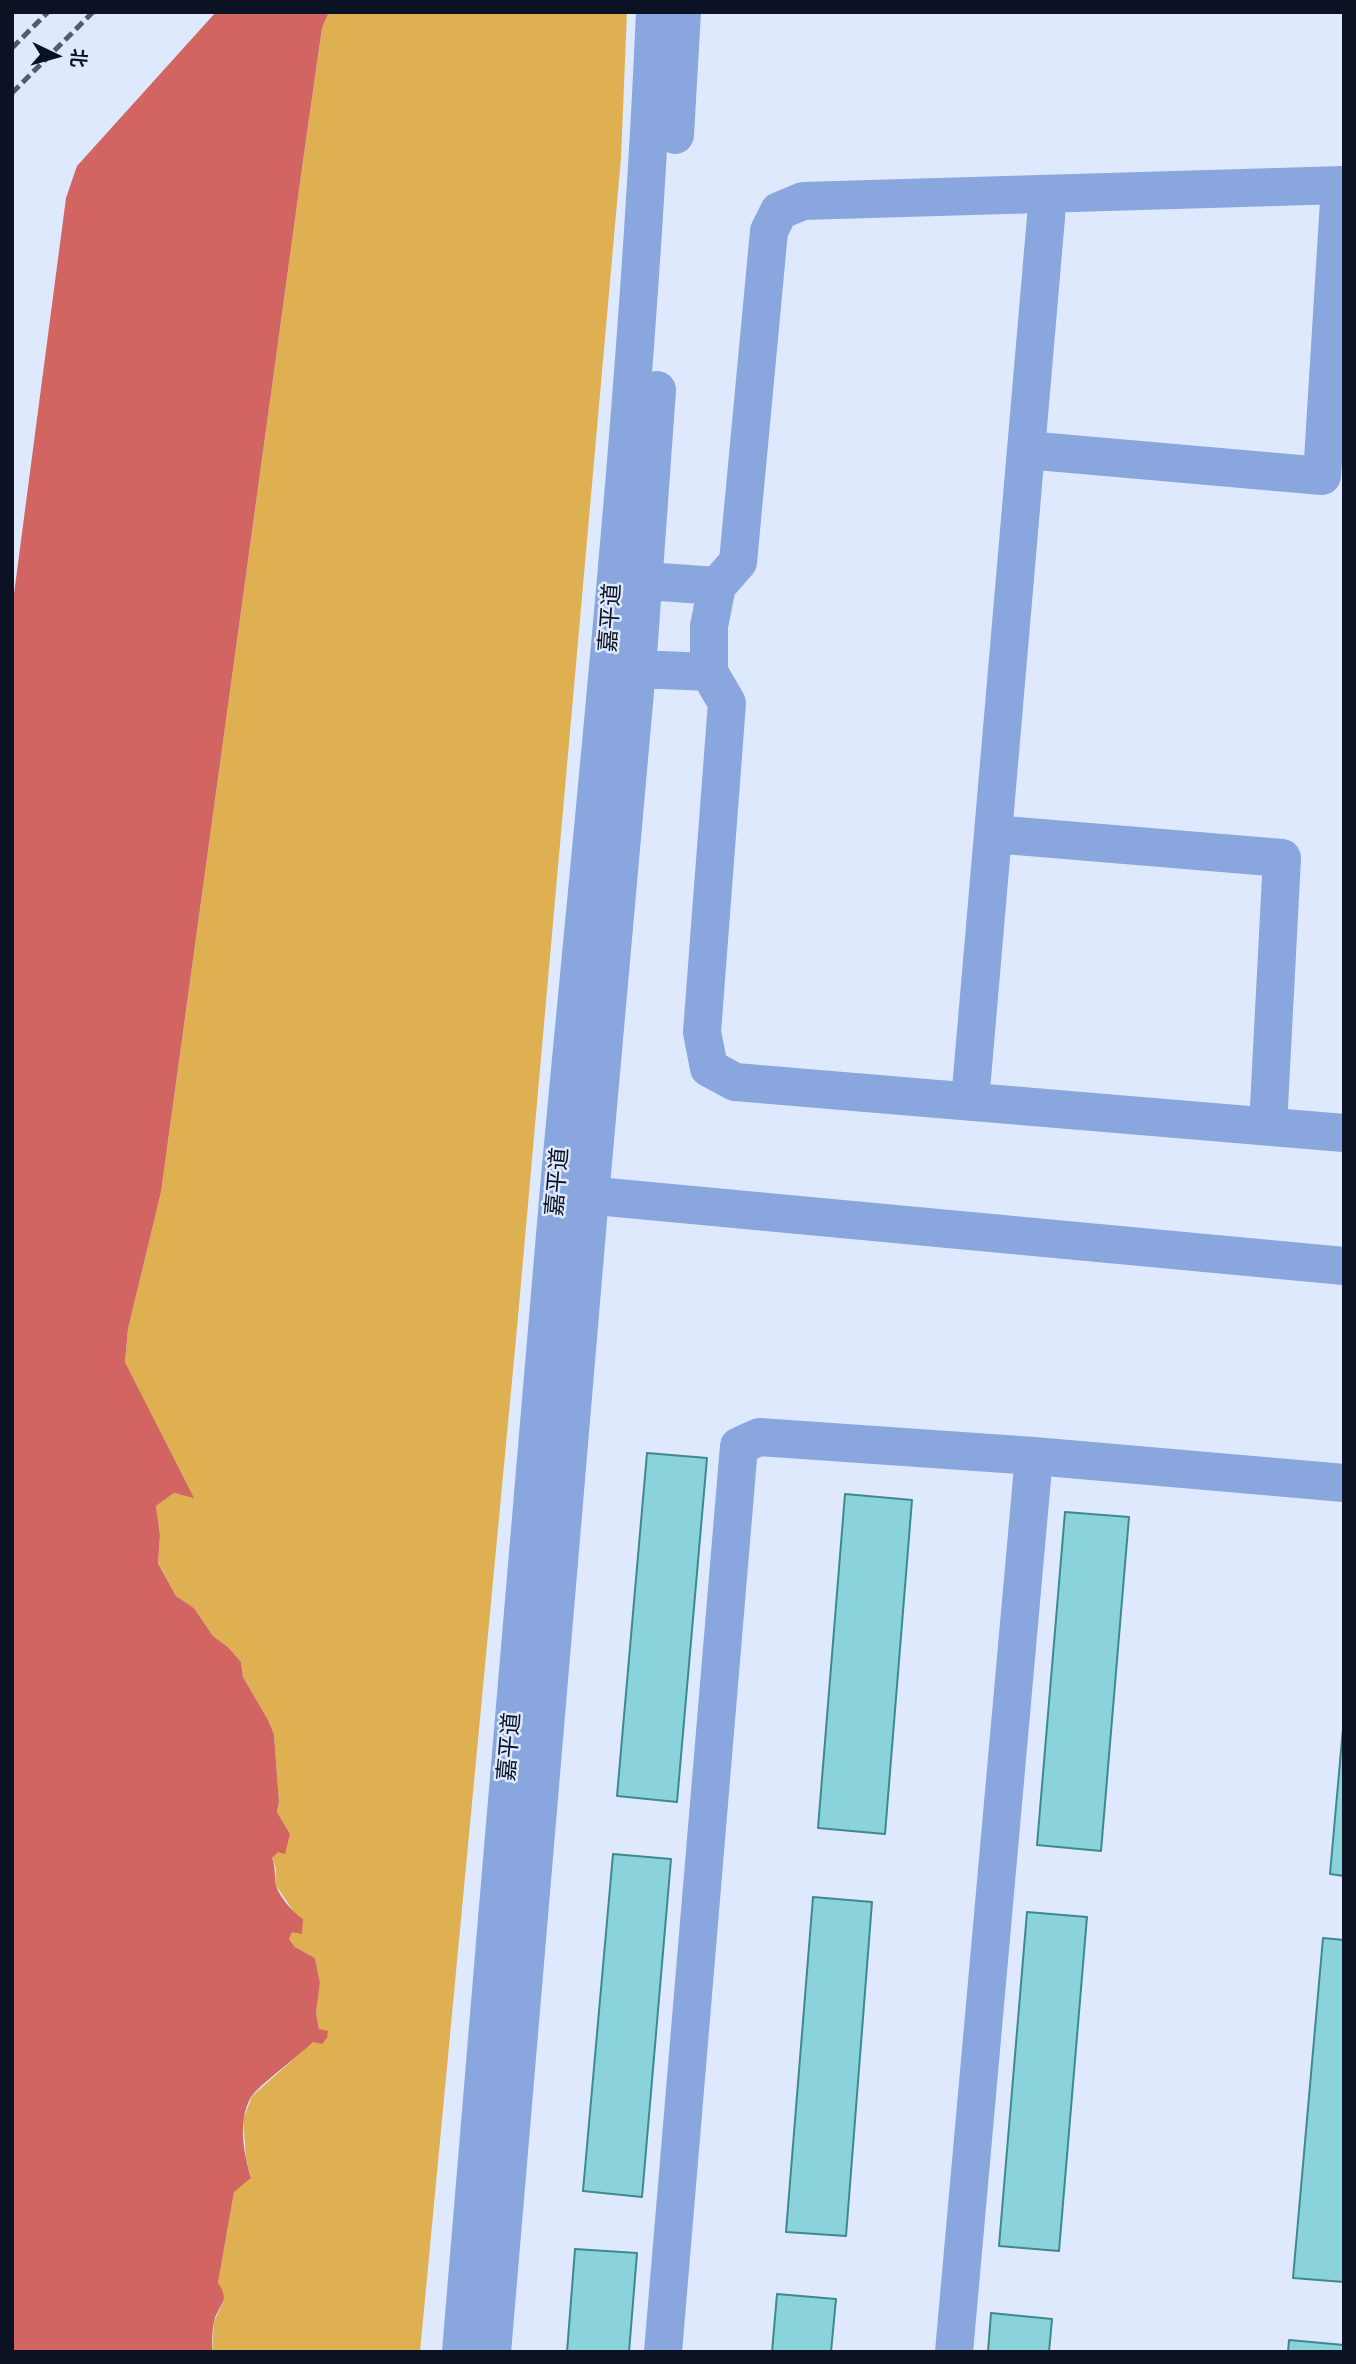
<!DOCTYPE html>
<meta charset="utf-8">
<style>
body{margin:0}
#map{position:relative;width:1356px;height:2364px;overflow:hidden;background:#dee9fd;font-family:Spectral,"Noto Sans SC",serif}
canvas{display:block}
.frame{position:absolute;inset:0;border:14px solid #0a1223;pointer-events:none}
.north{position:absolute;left:21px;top:21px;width:70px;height:70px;-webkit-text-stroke:5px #dee9fd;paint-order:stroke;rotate:95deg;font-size:19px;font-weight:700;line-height:28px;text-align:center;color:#0a1223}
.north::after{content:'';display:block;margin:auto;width:24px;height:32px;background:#0a1223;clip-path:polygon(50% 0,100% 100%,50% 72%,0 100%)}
</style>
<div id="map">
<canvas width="1356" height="2364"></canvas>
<div class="frame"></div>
<div class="north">北</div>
</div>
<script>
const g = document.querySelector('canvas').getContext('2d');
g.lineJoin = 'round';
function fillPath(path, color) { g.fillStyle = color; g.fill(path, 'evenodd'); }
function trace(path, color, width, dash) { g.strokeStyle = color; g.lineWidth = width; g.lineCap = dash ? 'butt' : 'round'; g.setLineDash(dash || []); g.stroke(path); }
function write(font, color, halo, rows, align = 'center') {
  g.font = font + ' Spectral,"Noto Sans SC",serif'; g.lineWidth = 5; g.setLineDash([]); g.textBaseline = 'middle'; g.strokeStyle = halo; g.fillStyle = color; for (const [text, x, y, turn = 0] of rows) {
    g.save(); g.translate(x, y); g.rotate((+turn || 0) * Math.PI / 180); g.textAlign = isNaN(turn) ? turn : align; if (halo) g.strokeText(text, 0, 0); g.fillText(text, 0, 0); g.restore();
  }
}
const green = new Path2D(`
 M329,12H627L621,158L517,1328L420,2352H212L214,2321L223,2303L218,2283L234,2191L251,2178L246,2158L243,2120L252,2096L313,2042L319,2029L316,2013L320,1983L315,1958L295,1947L289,1939L296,1915L275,1884L276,1869L272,1858L290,1834L277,1812L279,1802L274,1734L268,1720L243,1677L241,1662L228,1647L213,1636L194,1608L176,1596L158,1562L160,1535L156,1506L174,1493L193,1497L125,1362L128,1329L161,1192L304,154L322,28Z`);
const water = new Path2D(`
 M216,12H329L322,28L304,154L161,1192L128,1329L125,1362L194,1498L174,1493L156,1506L160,1535L158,1563L176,1596L194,1608L213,1636L228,1647L241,1662L243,1677L268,1720L274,1734L279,1802L277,1812L290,1834L285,1854L278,1852L272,1858C275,1867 275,1872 275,1881C276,1893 293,1913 303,1919L302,1934L292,1932L289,1939L295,1947L315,1958L320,1983L316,2013L319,2029L328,2031L327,2038L322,2044L313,2042C300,2055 258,2086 251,2097C237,2122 244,2153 251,2178L234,2192L218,2283C231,2301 219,2304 214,2321C212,2331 212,2342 212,2352H12V609L66,198L77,166Z`);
const building = new Path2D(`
 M647,1453L707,1458L677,1802L617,1796Z
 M845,1494L912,1500L885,1834L818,1828Z
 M1065,1512L1129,1517L1101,1851L1037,1845Z
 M1344,1717V1876L1330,1874Z
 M613,1854L671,1859L642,2197L583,2191Z
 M813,1897L872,1902L846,2236L786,2232Z
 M1027,1912L1087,1917L1059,2251L999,2246Z
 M1323,1938L1344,1940V2282L1293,2278Z
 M575,2249L637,2253L629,2352H567Z
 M777,2294L836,2299L831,2352H772Z
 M991,2313L1052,2319L1049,2352H988Z
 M1289,2340L1344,2345V2352H1288Z`);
const minor = new Path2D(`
 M675,135L682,12
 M1344,185L803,201L779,211L769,231L738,562L717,586L709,626V672L727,703L702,1032L709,1068L735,1082L1344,1133
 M1026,450L1322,476L1340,185
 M618,579L717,586
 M613,668L709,672
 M993,834L1282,858L1268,1126
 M970,1101L1048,194
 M564,1193L1344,1266
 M461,2352C494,1964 524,1576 559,1188C595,796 638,405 655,12
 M492,2352L590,1196L637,669L657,390
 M663,2352L739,1446L759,1437L1034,1456L1344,1483
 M954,2352L1034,1456`);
const rail = new Path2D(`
 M12,48L48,12
 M12,93L93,12`);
const streetNames = [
 ["嘉平道",613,618,-86],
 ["嘉平道",560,1182,-85],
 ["嘉平道",512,1747,-85]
];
fillPath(green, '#deb051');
fillPath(water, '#d26562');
fillPath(building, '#8ad3da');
trace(building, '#3e898f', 2);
trace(minor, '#89a6df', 38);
trace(rail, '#535c6e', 5, [10, 5]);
write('23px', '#0a1223', '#dee9fd', streetNames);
</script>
